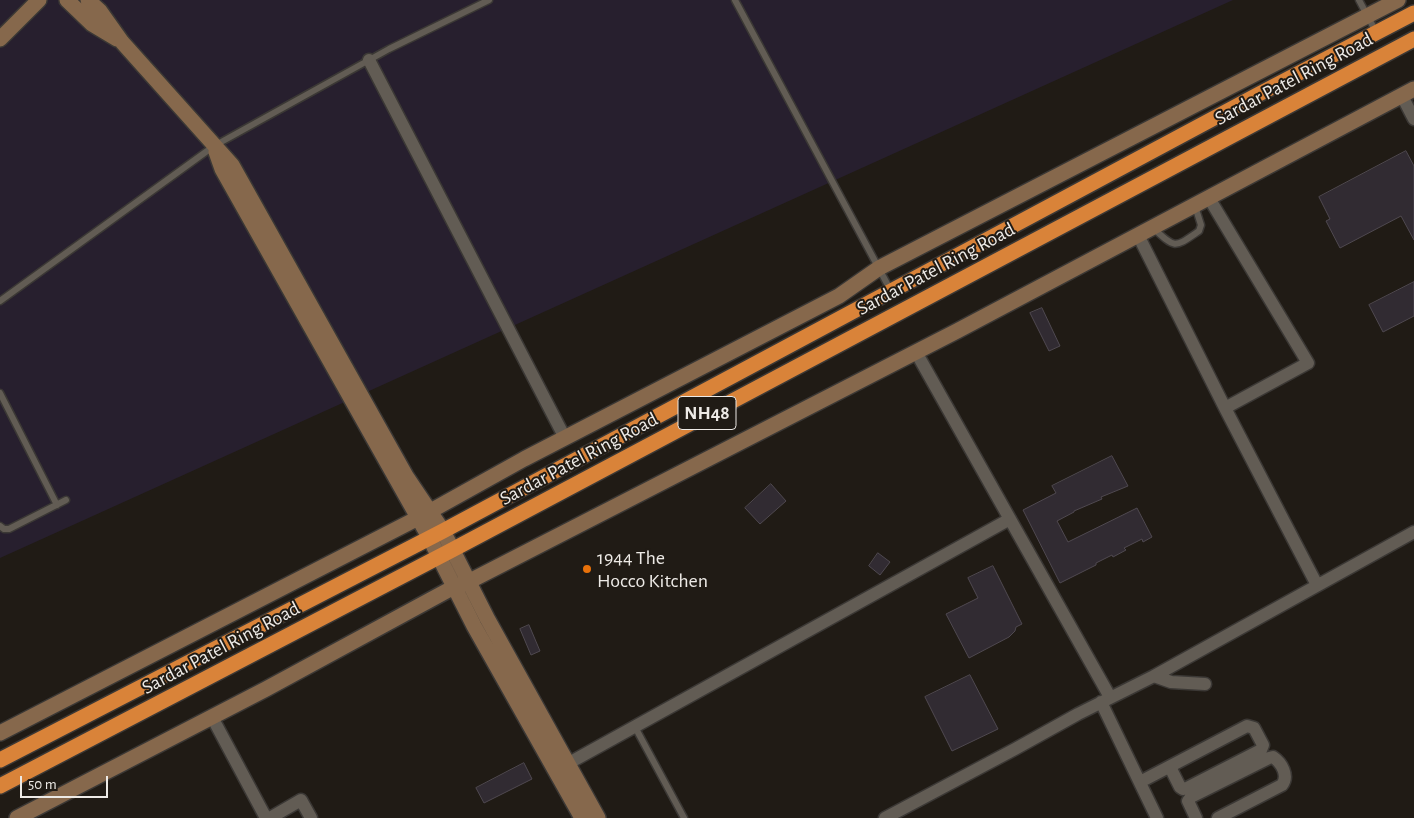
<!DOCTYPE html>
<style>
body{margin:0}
#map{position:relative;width:1414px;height:818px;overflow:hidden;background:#201b15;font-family:"Alegreya Sans",sans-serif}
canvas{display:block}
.scale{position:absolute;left:20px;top:776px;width:88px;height:22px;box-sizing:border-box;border:2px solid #edeae6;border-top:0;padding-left:6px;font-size:15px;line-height:18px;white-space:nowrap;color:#edeae6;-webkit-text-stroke:4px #201b15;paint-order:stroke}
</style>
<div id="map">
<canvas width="1414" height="818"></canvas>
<div class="scale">50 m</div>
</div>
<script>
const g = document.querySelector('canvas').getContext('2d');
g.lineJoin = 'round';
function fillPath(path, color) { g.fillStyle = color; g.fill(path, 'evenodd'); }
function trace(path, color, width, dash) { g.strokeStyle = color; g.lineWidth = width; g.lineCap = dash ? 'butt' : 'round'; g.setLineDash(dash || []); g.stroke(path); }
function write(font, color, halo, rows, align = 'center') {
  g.font = font + ' "Alegreya Sans",sans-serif'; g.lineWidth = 4; g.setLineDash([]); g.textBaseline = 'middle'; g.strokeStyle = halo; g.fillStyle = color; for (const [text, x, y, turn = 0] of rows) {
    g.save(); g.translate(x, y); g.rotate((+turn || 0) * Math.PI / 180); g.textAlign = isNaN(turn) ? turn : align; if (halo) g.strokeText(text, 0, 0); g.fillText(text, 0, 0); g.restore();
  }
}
const industrial = new Path2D(`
 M0,0H1233L0,558Z`);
const building = new Path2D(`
 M1406,151L1414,166V240L1401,216L1340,248L1326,221L1330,219L1319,197Z
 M1414,282V316L1383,332L1369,305Z
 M1042,308L1060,346L1049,351L1030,313Z
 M1112,456L1128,486L1101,497L1102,499L1074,511V512L1057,521L1068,542L1137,508L1152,537L1143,542L1142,539L1124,548L1126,550L1113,557L1112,555L1096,563V565L1060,583L1023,510L1056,493L1052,486Z
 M771,484L786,501L760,524L745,508Z
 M878,553L890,562L880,575L869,566Z
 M993,566L1022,624L1016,627L1015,631L1009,637L969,658L946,614L978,598L968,578Z
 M529,625L540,651L531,655L520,629Z
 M970,675L998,729L952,751L925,697Z
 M524,763L532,779L484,803L476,788Z`);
const lane = new Path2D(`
 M735,0L891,291
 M1359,0L1376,32
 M1153,228C1176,249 1174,248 1199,231L1201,225L1195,206
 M0,301L214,146L389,49L489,0
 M0,393L57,505
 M0,526L4,529H9L66,500
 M635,727L684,818`);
const street = new Path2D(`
 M369,60L565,438
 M1402,96L1414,119
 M1209,198L1308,363L1225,408
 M1138,235L1225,408L1317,585
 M916,352L1110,697
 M1154,676L1171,682L1205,684
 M1101,702L1157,818
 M212,717L266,818
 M569,763L1010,519
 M1140,782L1247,726L1254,728L1263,745L1261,750L1187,788L1183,789L1180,787L1170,767
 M270,818L301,800L311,818
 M885,818L1015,749L1078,714L1154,676L1414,532
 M1196,818L1188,801L1191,797L1269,758L1273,757C1282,763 1289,776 1282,785L1218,818`);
const secondary = new Path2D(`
 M67,0L92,24L117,39
 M88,0L100,11L122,42L232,165L406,476L443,531L487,618L598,818
 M0,39L39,0
 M216,152L222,169L429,537L474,626L582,818
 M0,733L418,518L524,459L839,296L879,268L1398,0
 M17,818L266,689L454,587L468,582L957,331L1414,89`);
const highway = new Path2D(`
 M0,760L443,531L1259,94L1414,13
 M0,786L452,550L1414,39`);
const markers = [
 [587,569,5,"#e8710a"]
];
const shields = [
 [707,413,58]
];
const shieldNames = [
 ["NH48",707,413]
];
const streetNames = [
 ["Sardar Patel Ring Road",1294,79,-28],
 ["Sardar Patel Ring Road",936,269,-28],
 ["Sardar Patel Ring Road",579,459,-28],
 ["Sardar Patel Ring Road",221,648,-28]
];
const poiNames = [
 ["1944 The",597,558],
 ["Hocco Kitchen",597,581]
];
fillPath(industrial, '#271f2e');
fillPath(building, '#312b32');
trace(building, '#4f4950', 1);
trace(lane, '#3b3835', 9);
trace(street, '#3b3835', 15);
trace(secondary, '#3b3835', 18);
trace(highway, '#3b3835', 18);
trace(lane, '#625c54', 6);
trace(street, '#625c54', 12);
trace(secondary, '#86684c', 15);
trace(highway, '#d98339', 15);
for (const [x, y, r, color] of markers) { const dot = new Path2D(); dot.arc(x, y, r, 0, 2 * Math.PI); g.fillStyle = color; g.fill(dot); trace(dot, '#201b15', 2); }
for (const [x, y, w] of shields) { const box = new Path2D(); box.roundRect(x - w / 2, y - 16.5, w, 33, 4); g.fillStyle = '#201b15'; g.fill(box); trace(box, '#edeae6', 1); }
write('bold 19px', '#edeae6', null, shieldNames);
write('20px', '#edeae6', '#201b15', streetNames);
write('20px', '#edeae6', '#201b15', poiNames, 'left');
</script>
